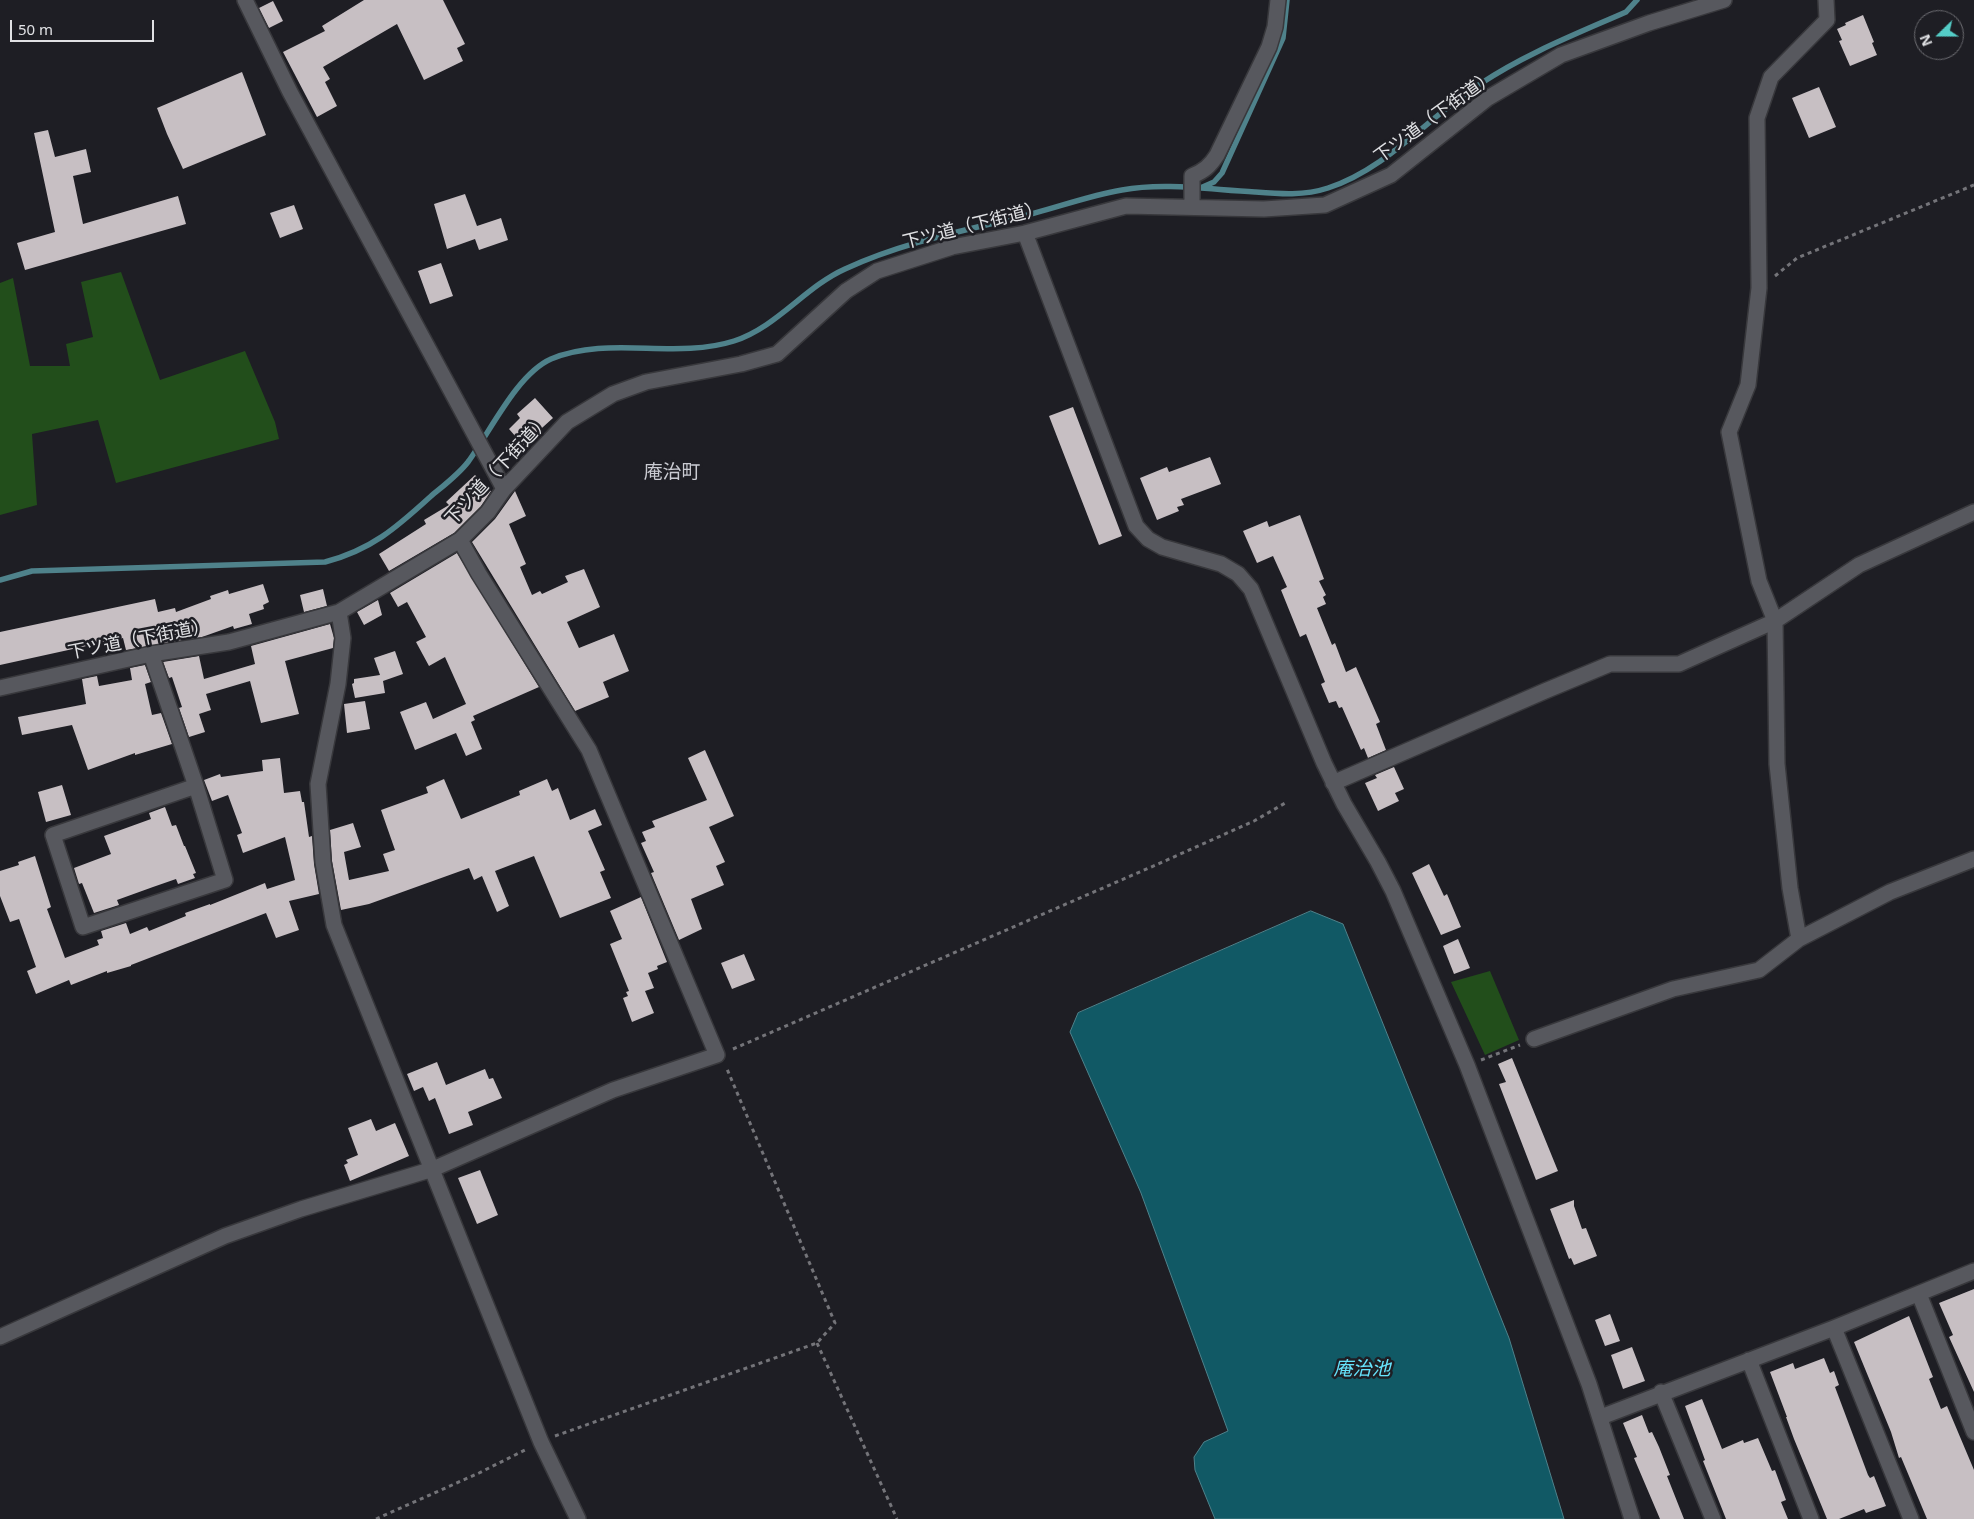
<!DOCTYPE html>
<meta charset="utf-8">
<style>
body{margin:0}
#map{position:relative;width:1974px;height:1519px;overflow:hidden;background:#1e1e24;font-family:"Noto Sans",sans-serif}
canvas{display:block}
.north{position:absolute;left:1914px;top:10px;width:50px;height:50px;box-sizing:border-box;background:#1e1e24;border:1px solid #6c6c71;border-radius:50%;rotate:248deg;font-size:14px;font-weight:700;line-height:20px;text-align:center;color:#e0e1e4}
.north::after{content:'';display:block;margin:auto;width:18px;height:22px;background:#54cdc7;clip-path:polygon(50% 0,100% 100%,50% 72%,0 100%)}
.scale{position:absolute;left:10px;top:20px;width:144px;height:22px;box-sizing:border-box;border:2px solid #e0e1e4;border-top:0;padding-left:6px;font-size:15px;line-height:18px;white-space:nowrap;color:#e0e1e4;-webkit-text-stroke:4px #1e1e24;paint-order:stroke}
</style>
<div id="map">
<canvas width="1974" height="1519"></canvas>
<div class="north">N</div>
<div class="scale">50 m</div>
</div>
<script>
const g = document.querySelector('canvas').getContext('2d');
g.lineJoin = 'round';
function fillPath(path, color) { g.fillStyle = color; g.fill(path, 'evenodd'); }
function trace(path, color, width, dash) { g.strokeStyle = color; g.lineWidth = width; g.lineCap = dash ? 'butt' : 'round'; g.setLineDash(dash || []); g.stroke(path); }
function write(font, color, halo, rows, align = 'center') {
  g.font = font + ' "Noto Sans","Noto Sans JP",sans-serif'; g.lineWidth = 5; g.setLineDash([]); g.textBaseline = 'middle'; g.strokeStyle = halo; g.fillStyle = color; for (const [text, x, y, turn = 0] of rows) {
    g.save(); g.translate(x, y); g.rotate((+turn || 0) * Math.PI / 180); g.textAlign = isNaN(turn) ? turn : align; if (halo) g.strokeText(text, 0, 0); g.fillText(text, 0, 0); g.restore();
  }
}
const green = new Path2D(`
 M121,272L160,380L245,351L275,422L279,439L116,483L98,420L32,434L37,505L0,515V283L13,278L30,366H70L66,344L93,337L81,282Z
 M1490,971L1519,1040L1485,1055L1451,982Z`);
const water = new Path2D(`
 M1311,911L1343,924L1509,1338L1564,1519H1215L1195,1470L1194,1457L1204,1442L1228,1431L1141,1193L1070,1032L1078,1013Z`);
const stream = new Path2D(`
 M1198,189L1214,182L1222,173L1283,38L1287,0
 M0,580L32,571L325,562C371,550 396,528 430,497C443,486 458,475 468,462C490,432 517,374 551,359C609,335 674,360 734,341C777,327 805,287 845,269C899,244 957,232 1015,218C1051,210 1086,196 1122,190C1165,182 1212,190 1255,192C1280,194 1304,196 1328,188C1388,168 1428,117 1480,84C1525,54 1576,34 1626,12L1637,0`);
const building = new Path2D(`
 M364,0H443L465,44L457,48L463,61L424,80L397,24L323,67L330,79L325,82L337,106L317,117L283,52L325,31L322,26Z
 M273,1L283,21L269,28L259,8Z
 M1863,15L1874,42L1872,43L1877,55L1850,66L1839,41L1842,40L1837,29L1846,25L1845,23Z
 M242,72L266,135L183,169L167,134L157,108Z
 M1819,87L1836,127L1809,138L1792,98Z
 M48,130L55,157L86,149L91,172L73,176L83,224L178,196L186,224L25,270L17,243L55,232L34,133Z
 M465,194L477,226L501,218L508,240L479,250L475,239L447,249L434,204Z
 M294,205L303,229L280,238L270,213Z
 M441,263L453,296L430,304L418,271Z
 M535,398L553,418L523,445L509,429L520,418L517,414Z
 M1073,407L1122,536L1099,545L1049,416Z
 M1210,457L1221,484L1181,499L1184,505L1177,507L1179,511L1157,520L1140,478L1167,467L1169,472Z
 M475,475L491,491L481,506L454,533L389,571L379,554L426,524L424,520L449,505L446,502Z
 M515,491L526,516L509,524L526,564L520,567L532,595L540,591L542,594L568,582L565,576L584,569L600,607L567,622L579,648L614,634L629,671L603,682L609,697L575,711L472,542L495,519Z
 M1300,515L1324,579L1319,581L1326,595L1323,597L1326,604L1317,608L1332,645L1335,643L1346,672L1356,667L1380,722L1376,724L1386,750L1368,758L1364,748L1361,750L1342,707L1339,708L1336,701L1329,703L1321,684L1325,682L1306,634L1300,637L1281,590L1287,587L1273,556L1257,563L1243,531L1267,521L1269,527Z
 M457,553L539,687L473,716L475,720L471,722L482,749L466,756L456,733L415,750L400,712L426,702L433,719L466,704L445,657L429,666L416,642L426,637L407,602L398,607L390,593Z
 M263,584L269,602L263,605L264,609L249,614L252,624L234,629L233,626L202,637L126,650L123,638L0,665V632L155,599L158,612L175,608L176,612L211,599L210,596L228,590L229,594Z
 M323,589L327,606L304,612L300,595Z
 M378,600L382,615L364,625L357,612Z
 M330,624L334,638L333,648L285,661L299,714L261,723L250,681L206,694L211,710L199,714L205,732L189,737L179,708L182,707L172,677L169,678L163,662L199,656L204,679L255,664L251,646Z
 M395,651L403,674L383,681L385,693L355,698L352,684L354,683V679L380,675L374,658Z
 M145,665L151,682L145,684L152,715L161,713L172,744L135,755V753L88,770L72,725L22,735L18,717L86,704L82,679L97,676L99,686L132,680L130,668Z
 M365,701L370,729L347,733L344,704Z
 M705,750L734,816L709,827L725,862L716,866L724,885L691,899L702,929L679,940L651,873L654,872L641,843L646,841L642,832L655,827L652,821L707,800L688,758Z
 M280,758L284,793L300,791L302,802H304L309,837L312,836L314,864L319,894L289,901L299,930L276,938L266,913L131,965V966L107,973V971L71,985L69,980L36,994L27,971L36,967L19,919L10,922L0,896V871L19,865L18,862L35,856L51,907L47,909L65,958L99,945L97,940L103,938L101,931L126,923L130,934L147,927L149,931L186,916L185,913L210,904V905L265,883L267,889L295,880L285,837L243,853L237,835L242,833L228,795L212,801L204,780L220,774L221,777L263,771L262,760Z
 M1394,767L1404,789L1395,793L1399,801L1378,811L1365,783L1377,778L1375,775Z
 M444,779L461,819L520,795L519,791L547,779L552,791L558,788L570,820L595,809L602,825L588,831L605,870L600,872L611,898L560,918L534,856L495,871L509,906L497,912L482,876L474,880L469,868L369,904L341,910L332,861L330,830L353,823L361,847L344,852L349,880L389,871L383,854L395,850L381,810L428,793L426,787Z
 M62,785L71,815L46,822L38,792Z
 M165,807L172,826L176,825L184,846H185L196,873L193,874L195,878L178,884L176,879L153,887L117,900L119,905L94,913L82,883L79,884L74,868L111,854L104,836L151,819L149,813Z
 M1429,864L1444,896L1447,894L1461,927L1441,935L1412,873Z
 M641,897L667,962L657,966L658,969L648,973L654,988L645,991L654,1013L632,1022L623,998L628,996L626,992L629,991L610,944L622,939L610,911Z
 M1458,939L1470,968L1454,974L1443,946Z
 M744,954L755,980L732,989L721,963Z
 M1512,1058L1558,1171L1536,1180L1499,1084L1506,1082L1498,1064Z
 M437,1062L446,1085L485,1069L489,1079L493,1078L502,1098L468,1112L473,1125L449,1134L435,1098L429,1101L423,1087L414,1091L407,1074Z
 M371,1119L376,1131L395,1123L409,1156L350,1181L344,1165L348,1163L346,1160L358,1155L348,1128Z
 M480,1170L498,1215L477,1224L458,1178Z
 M1574,1200V1206L1582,1229L1586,1228L1597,1256L1574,1265L1571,1258L1569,1259L1550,1209Z
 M1974,1289V1392L1949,1337L1953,1335L1939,1303Z
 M1610,1314L1620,1341L1605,1346L1595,1320Z
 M1909,1316L1933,1377L1929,1379L1941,1409L1947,1406L1974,1470V1519H1927L1901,1457L1899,1458L1891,1432L1854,1342Z
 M1632,1347L1645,1381L1623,1389L1611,1355Z
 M1824,1358L1830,1373L1834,1371L1839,1385L1835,1387L1868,1475L1870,1478L1874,1476L1886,1506L1866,1513L1864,1509L1839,1519H1827L1794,1439L1786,1417H1787L1770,1372L1793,1363L1795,1369Z
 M1702,1399L1722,1449L1743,1440L1744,1443L1758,1438L1772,1471L1775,1470L1786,1500L1781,1502L1788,1519H1726L1703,1461L1705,1460L1685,1406Z
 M1642,1415L1649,1433L1652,1432L1659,1447L1670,1475L1667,1476L1684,1519H1660L1634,1458L1637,1457L1623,1423Z`);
const path = new Path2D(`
 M1775,276L1797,258L1974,185
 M733,1049L1158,864L1254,821L1287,802
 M1481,1060L1520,1045
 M817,1343L897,1519
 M555,1436L817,1343L835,1323L727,1069
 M376,1519L479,1473L527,1449`);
const minor = new Path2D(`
 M245,0L290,92L504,489
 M1192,207V176C1204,171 1210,166 1217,155L1269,47L1275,27L1278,0
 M1025,233L1136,526L1148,539L1162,547L1221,564L1238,574L1251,589L1324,763L1344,804L1378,862L1393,891L1467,1065L1589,1384L1632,1519
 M339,612L343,638L338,684L318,784L323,862L334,925L541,1442L578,1519
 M151,654L196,786L225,880L83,927L53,835L196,786
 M0,688L151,654L229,642L339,612L460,540L488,512L504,489L567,422L613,394L646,382L741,364L777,354L846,291L877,271L952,247L1025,233L1126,206L1264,209L1325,205L1391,175L1488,98L1561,55L1649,23L1724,0
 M1333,783L1545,691L1610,664H1679L1775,621L1859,565L1974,512
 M1799,939L1790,888L1777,764L1775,621L1759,581L1729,432L1748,385L1759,288L1757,118L1771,77L1827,20L1826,0
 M1534,1039L1673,989L1759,970L1799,939L1890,892L1974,859
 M1919,1294L1974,1432
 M1834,1328L1911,1519
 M0,1337L225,1236L301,1209L433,1169L613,1090L717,1055L589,750L479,574L460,540
 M1749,1360L1811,1519
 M1661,1392L1713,1519
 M1601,1417L1834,1328L1974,1271`);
const streetNames = [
 ["下ツ道（下街道）",1435,117,-36],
 ["下ツ道（下街道）",973,226,-14],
 ["下ツ道（下街道）",498,470,-47],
 ["下ツ道（下街道）",139,640,-11]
];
const neighbourhoodNames = [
 ["庵治町",672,473]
];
const waterNames = [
 ["庵治池",1362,1370]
];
fillPath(green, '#224e1b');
fillPath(water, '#115965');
trace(water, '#4f828b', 1);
trace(stream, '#4f828b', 5.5);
fillPath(building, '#c7bfc3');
trace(minor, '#38383c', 18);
trace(path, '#747479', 3, [4, 4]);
trace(minor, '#57585e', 15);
write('18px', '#e0e1e4', '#1e1e24', streetNames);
write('19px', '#cacbd2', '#1e1e24', neighbourhoodNames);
write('italic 19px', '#66e3fc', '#1e1e24', waterNames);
</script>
